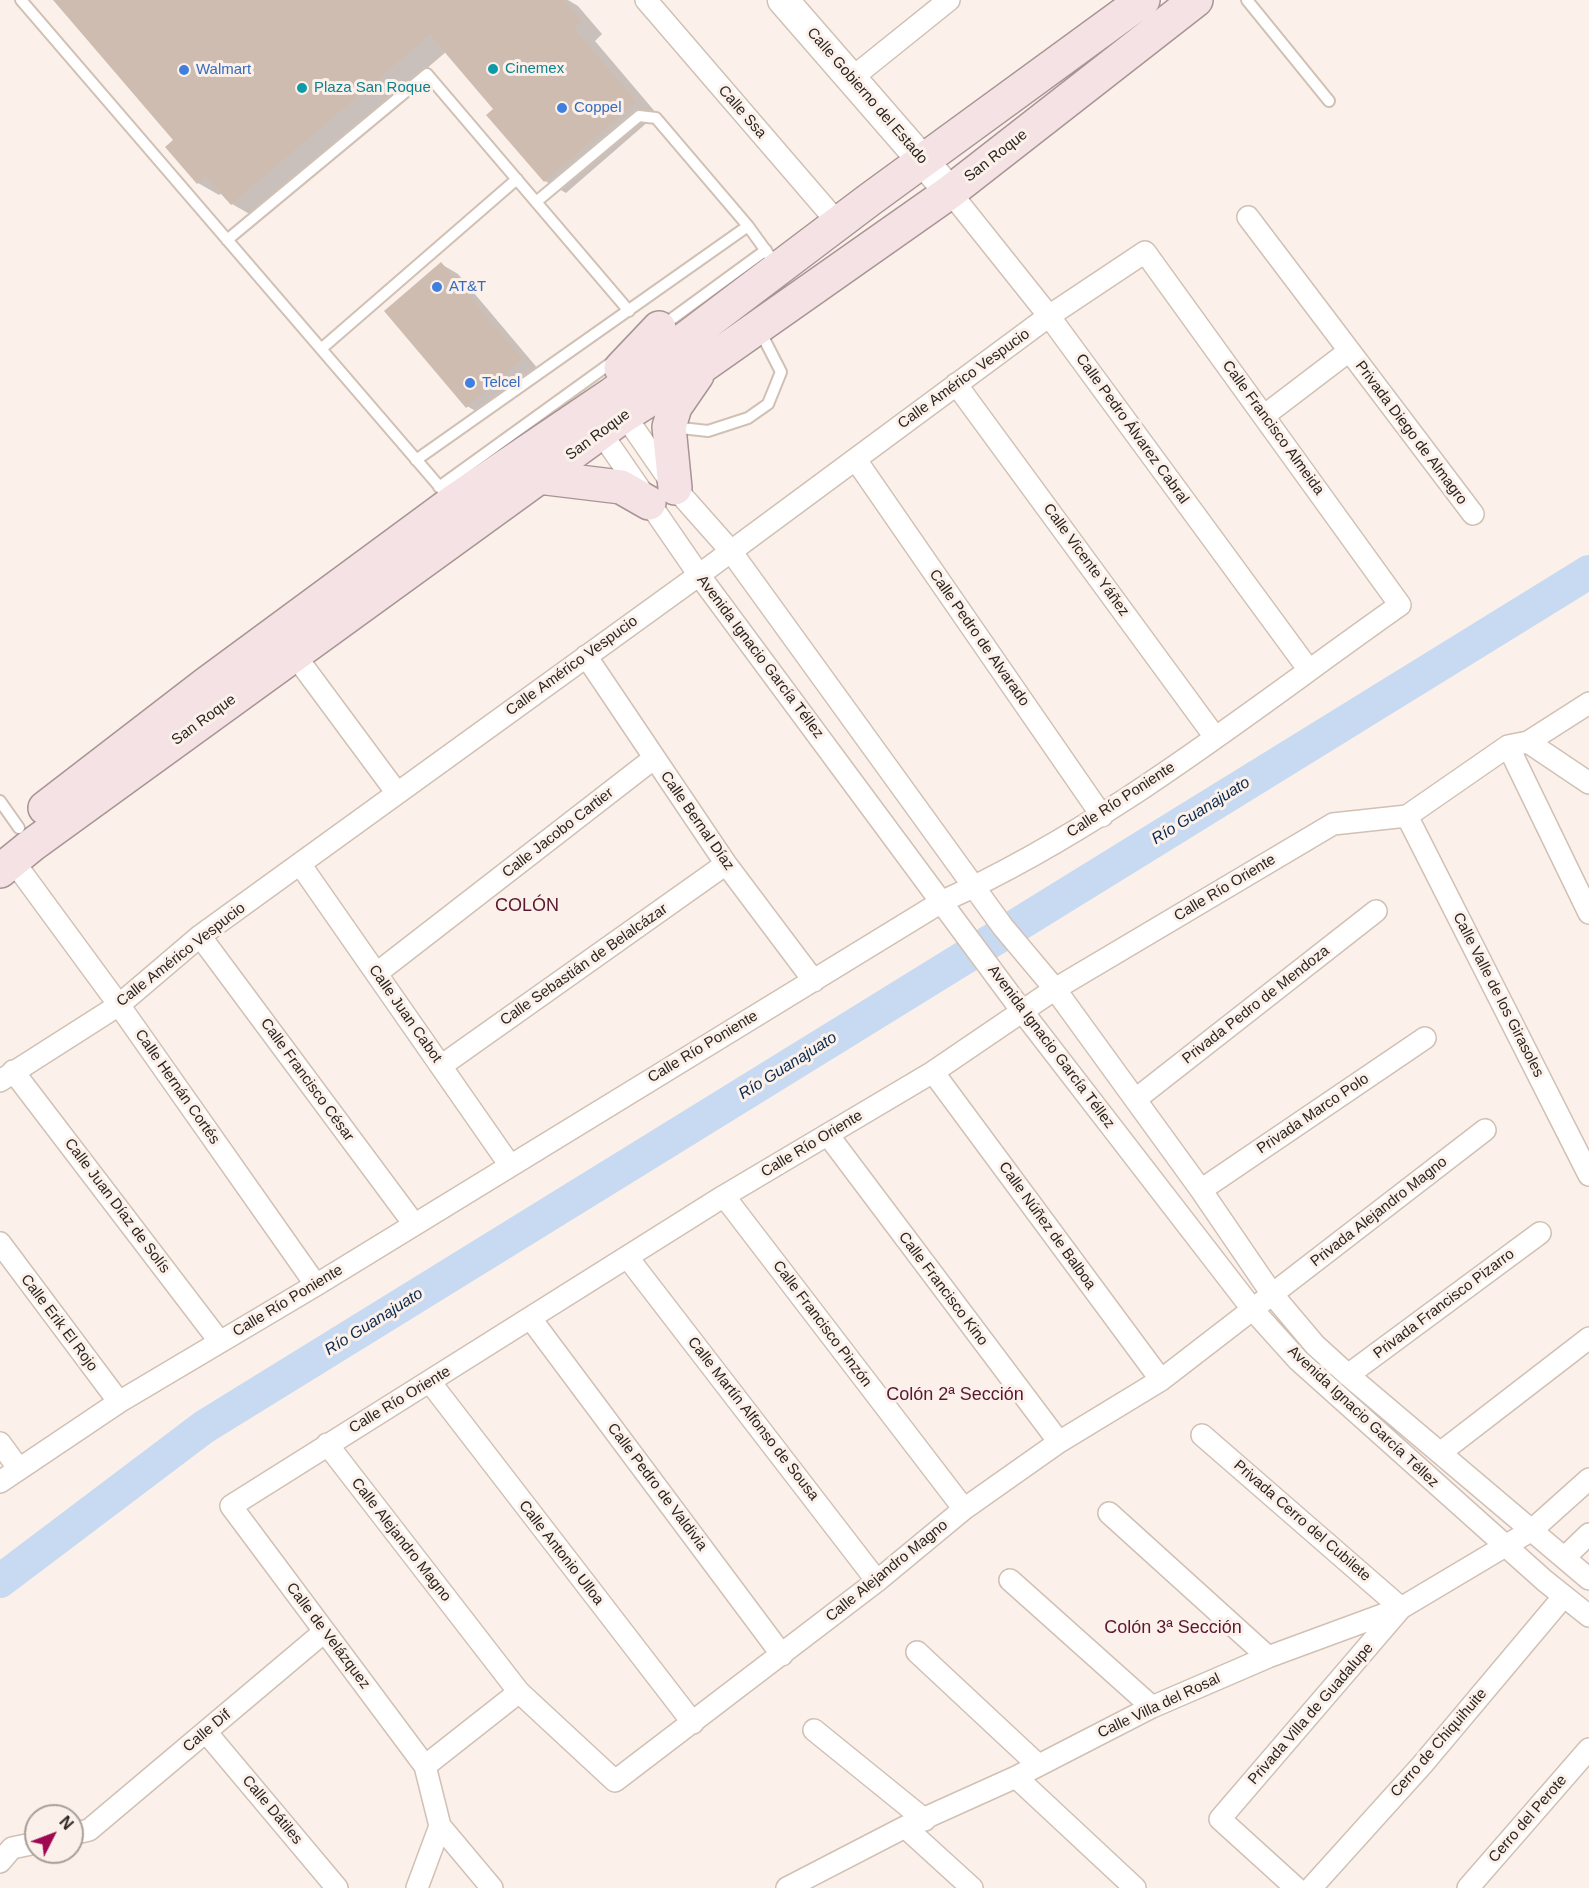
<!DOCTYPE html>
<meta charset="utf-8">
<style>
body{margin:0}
#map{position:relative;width:1589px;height:1888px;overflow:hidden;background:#fcf1ea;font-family:Helvetica,sans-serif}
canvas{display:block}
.north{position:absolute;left:24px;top:1804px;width:60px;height:60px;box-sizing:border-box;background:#fcf1ea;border:2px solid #a89f99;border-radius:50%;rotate:48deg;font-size:16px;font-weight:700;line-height:24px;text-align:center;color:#2b2520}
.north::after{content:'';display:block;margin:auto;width:21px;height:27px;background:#9f0951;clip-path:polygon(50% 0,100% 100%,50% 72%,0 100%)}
</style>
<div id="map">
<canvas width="1589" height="1888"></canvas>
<div class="north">N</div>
</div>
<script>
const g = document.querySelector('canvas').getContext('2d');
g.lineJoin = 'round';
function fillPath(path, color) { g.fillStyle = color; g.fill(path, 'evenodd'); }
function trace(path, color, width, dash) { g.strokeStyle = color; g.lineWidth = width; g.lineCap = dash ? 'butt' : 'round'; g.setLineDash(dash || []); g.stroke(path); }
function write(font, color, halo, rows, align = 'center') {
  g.font = font + ' Helvetica,sans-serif'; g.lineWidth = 6; g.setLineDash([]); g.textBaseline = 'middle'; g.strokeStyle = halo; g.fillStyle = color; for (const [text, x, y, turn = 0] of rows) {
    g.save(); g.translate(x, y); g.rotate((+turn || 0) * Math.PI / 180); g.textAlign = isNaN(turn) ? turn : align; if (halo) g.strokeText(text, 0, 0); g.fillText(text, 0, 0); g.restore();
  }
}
const shadow = new Path2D(`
 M55,0H568L578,6L602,34L595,41L657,114L566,193L545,181L495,109L446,52L253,216L232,204L222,193L219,195L198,183L175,140Z
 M441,264L458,274L539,370L484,416L467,406Z`);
const river = new Path2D(`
 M0,1581L204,1427L1589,572`);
const building = new Path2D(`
 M53,0H564L582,22L574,28L637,102L544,182L486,115L493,109L430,35L231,205L206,177L197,184L165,147L173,140Z
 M441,262L523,359L466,408L384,311Z`);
const lane = new Path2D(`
 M21,0L451,500
 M1247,0L1329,101
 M748,226L769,255
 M227,240L427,74L629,311
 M662,326L766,250
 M321,349L517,179
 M672,427L708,431L748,418L768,404L781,372L759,329
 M416,460L748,226L656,118L639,116L536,202
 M439,487L615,360
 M0,801L19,828`);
const street = new Path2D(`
 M646,0L838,223
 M852,78L949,0
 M950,192L1049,316L1309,670
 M1248,217L1473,514
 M956,384L1215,737
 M619,407L675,488L730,550L1003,927L1055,989L1201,1190L1272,1294L1315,1345L1348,1375L1589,1579
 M1265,415L1349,351
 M595,424L699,575L1022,1011L1253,1310L1298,1360L1545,1581L1589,1616
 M856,460L1102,816
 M294,654L397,793
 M586,656L726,864L814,981
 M1528,742L1589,783
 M1508,746L1589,913
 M1407,816L1589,1175
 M14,862L119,1005L316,1285
 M300,864L509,1164
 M200,936L414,1224
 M377,973L653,759
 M441,1066L726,864
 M13,1071L220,1342
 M933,1072L1161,1380
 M0,1081L119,1005L200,936L699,575L1049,316L1145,252L1400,605C1252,709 1109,826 943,901L316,1285L119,1402L0,1482
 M1136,1099L1376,911
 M828,1135L1059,1442
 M1201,1190L1425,1038
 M724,1196L964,1509
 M0,1243L119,1402
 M628,1258L877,1581
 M531,1319L782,1655
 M1348,1375L1540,1233
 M430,1382L693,1723
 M1202,1435L1401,1608L1220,1819L1296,1888
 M0,1443L19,1469
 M327,1444L519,1692L615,1781L877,1581L964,1509L1059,1442L1161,1380L1485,1130
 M1440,1453L1589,1338
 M1109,1513L1268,1657
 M1564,1558L1589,1534
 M1010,1580L1152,1707
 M917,1652L1037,1764
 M814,1730L925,1820
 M206,1732L337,1888
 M425,1766L519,1692
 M1016,1777L1135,1888
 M905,1827L972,1888
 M72,1834L89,1830L324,1632
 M0,1862L12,1848L36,1843
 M417,1888L440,1826
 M492,1888L440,1826L425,1766L231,1506L724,1196L933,1072L1055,989L1333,824L1407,816L1508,746L1528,742L1589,703
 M787,1888L905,1827L1016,1777L1152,1707L1268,1657L1401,1608L1532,1530L1589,1479
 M1311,1888L1422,1765L1564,1596
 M1468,1888L1589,1749`);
const secondary = new Path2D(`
 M783,0L950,192`);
const primary = new Path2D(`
 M621,368L659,328
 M538,477L621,487L649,503
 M675,488L669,427L675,407L697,375
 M45,808L206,684L453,502L611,395L869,200L1143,0
 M0,871L32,845L625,415L704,365L950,192L1196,0`);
const markers = [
 [493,69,6,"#0f9aa8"],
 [184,70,6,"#3f7fe0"],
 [302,88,6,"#0f9aa8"],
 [562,108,6,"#3f7fe0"],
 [437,287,6,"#3f7fe0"],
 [470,383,6,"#3f7fe0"]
];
const cultureNames = [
 ["Cinemex",505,69],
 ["Plaza San Roque",314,88]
];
const shopNames = [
 ["Walmart",196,70],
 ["Coppel",574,108],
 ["AT&T",449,287],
 ["Telcel",482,383]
];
const streetNames = [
 ["Calle Gobierno del Estado",867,96,49],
 ["Calle Ssa",742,112,49],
 ["San Roque",996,156,-38],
 ["Calle Américo Vespucio",964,379,-36],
 ["Calle Francisco Almeida",1273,428,54],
 ["Calle Pedro Álvarez Cabral",1132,429,54],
 ["Privada Diego de Almagro",1411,433,53],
 ["San Roque",598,435,-36],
 ["Calle Vicente Yáñez",1086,560,54],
 ["Calle Pedro de Alvarado",979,638,55],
 ["Avenida Ignacio García Téllez",760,657,53],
 ["Calle Américo Vespucio",572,666,-36],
 ["San Roque",204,720,-36],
 ["Calle Río Poniente",1121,800,-33],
 ["Calle Bernal Díaz",697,821,55],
 ["Calle Jacobo Cartier",558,833,-38],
 ["Calle Río Oriente",1225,888,-31],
 ["Calle Américo Vespucio",181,955,-38],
 ["Calle Sebastián de Belalcázar",584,965,-35],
 ["Calle Valle de los Girasoles",1498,995,63],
 ["Privada Pedro de Mendoza",1256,1005,-38],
 ["Calle Juan Cabot",405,1014,55],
 ["Calle Río Poniente",703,1047,-31],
 ["Avenida Ignacio García Téllez",1051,1047,53],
 ["Calle Francisco César",307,1080,54],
 ["Calle Hernán Cortés",177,1087,55],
 ["Privada Marco Polo",1313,1114,-34],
 ["Calle Río Oriente",812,1144,-31],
 ["Calle Juan Díaz de Solís",117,1206,53],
 ["Privada Alejandro Magno",1379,1212,-38],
 ["Calle Núñez de Balboa",1047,1226,54],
 ["Calle Francisco Kino",943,1289,53],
 ["Calle Río Poniente",288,1301,-31],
 ["Privada Francisco Pizarro",1444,1304,-37],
 ["Calle Erik El Rojo",59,1323,53],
 ["Calle Francisco Pinzón",822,1324,53],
 ["Calle Río Oriente",400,1400,-31],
 ["Avenida Ignacio García Téllez",1363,1417,43],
 ["Calle Martín Alfonso de Sousa",753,1419,52],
 ["Calle Pedro de Valdivia",657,1487,53],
 ["Privada Cerro del Cubilete",1302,1521,41],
 ["Calle Alejandro Magno",401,1540,52],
 ["Calle Antonio Ulloa",561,1553,52],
 ["Calle Alejandro Magno",887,1571,-39],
 ["Calle de Velázquez",328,1636,53],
 ["Calle Villa del Rosal",1159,1706,-25],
 ["Privada Villa de Guadalupe",1311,1714,-49],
 ["Calle Dif",207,1731,-40],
 ["Cerro de Chiquihuite",1439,1743,-49],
 ["Calle Dátiles",272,1810,50],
 ["Cerro del Perote",1528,1819,-49]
];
const waterNames = [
 ["Río Guanajuato",1201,811,-32],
 ["Río Guanajuato",788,1066,-32],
 ["Río Guanajuato",374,1322,-32]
];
const quarterNames = [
 ["COLÓN",527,906],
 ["Colón 2ª Sección",955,1395],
 ["Colón 3ª Sección",1173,1628]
];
fillPath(shadow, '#0003');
trace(river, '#c7daf2', 34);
fillPath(building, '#cebcb1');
trace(lane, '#d1c0b4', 14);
trace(street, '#d1c0b4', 24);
trace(secondary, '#d1c0b4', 33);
trace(primary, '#a89494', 36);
trace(lane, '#fff', 10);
trace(street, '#fff', 21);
trace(secondary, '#fff', 30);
trace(primary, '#f4e2e5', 33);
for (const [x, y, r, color] of markers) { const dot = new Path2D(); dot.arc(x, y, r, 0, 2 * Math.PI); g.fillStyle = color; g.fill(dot); trace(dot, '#fcf1ea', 2); }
write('15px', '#0d838f', '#fcf1ea', cultureNames, 'left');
write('15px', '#366cbe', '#fcf1ea', shopNames, 'left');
write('15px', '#2b2520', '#fcf1ea', streetNames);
write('italic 16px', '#092a4f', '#fcf1ea', waterNames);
write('18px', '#5a1731', '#fcf1ea', quarterNames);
</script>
